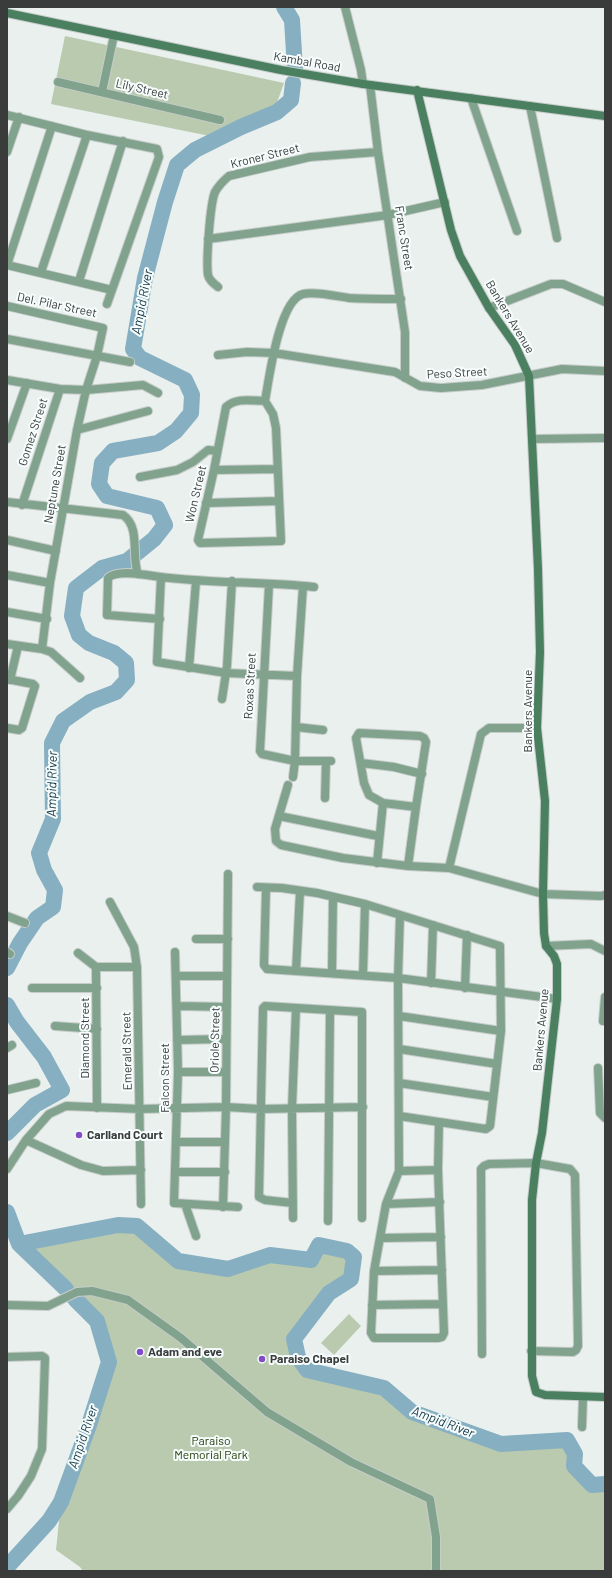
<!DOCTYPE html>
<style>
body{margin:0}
#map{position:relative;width:612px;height:1578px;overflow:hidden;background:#e9f0ee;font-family:Barlow,sans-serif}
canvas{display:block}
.frame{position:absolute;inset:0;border:8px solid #3a3c3c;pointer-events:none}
</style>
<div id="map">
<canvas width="612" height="1578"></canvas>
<div class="frame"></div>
</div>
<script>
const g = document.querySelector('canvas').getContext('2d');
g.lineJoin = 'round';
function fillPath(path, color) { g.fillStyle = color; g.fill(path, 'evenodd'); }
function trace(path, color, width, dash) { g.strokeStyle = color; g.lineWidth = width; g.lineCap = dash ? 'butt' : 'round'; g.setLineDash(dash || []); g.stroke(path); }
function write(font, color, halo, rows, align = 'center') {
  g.font = font + ' Barlow,sans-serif'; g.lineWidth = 4; g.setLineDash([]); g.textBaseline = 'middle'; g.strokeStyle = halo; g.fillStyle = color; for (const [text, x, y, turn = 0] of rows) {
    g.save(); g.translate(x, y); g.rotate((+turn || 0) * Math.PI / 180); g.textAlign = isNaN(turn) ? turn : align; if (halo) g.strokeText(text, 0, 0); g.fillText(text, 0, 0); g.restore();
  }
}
const green = new Path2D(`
 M65,36L284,83L275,108L210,136L51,104Z
 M118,1225L137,1226L178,1261L228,1269L270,1255L311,1260L319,1245L347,1251L354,1257L351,1279L329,1293L294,1339L298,1357L307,1370L384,1388L412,1412L501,1444L567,1440L575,1454L574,1466L592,1485L605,1484V1571H83L80,1567L56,1550L61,1502L88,1428L109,1362L97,1321L19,1244Z
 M349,1314L361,1326L334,1355L321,1343Z`);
const water = new Path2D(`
 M48,1518V1526L46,1533L15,1568L7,1571V1560Z`);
const river = new Path2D(`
 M284,7L292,20L295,69
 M7,968L20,943L37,918L53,907L55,890L44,870L39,853L53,819L52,743L63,721L90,702L116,692L127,680L126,663L114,653L89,643L79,635L72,616L76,588L102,568L127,561L154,539L165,525L157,508L107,496L99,484L102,463L113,451L158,443L176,431L191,413L192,395L185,380L140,358L133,349L145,278L165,202L177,165L195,150L241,127L277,112L291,100L293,83
 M7,1005L17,1022L44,1057L62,1090L35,1105L7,1133
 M7,1212L19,1244L66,1289
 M19,1244L118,1225L137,1226L178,1261L228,1269L270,1255L311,1260L319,1245L347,1251L354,1257L351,1279L329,1293L294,1339L298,1357L307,1370L384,1388L412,1412L501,1444L567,1440L575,1454L574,1466L592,1485L605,1484
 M7,1567L49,1521L61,1502L88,1428L109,1362L97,1321L75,1299`);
const street = new Path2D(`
 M345,7L361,70L363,84
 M58,82L220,120
 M370,85L378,152L405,332V378
 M102,92L114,35
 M471,98L517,231
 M530,106L557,238
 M7,115L87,135L157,149L159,157L107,304
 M7,152L19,117
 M208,239L388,215L445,202
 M7,265L52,126
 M7,265L112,290
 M41,272L87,135
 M79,281L123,141
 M218,287C213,283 209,280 208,275C206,261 210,204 215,192C219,185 223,181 229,176L310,157L378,152
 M7,306L103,328L97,356L86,390L77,430L50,583L42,649
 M489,308L551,284H563L605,302
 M7,339L130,362
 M218,355L247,352L274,353L395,372L420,386L441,388L482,385L562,369L605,371
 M7,380L60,389L86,390L143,385L158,393
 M265,401C251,401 237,397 226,407L214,470L198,540L200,543L281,541L276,428L273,414L265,401C269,379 279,300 303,294C314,291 336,296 349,298C366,299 383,299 401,299
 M77,430L148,411
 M7,439L27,383
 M533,439L605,438
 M214,470L277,469
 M140,477L177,470L193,462L208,450L217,451
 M7,502L123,515C141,527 131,557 138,574
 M206,503L279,501
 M22,505L60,389
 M7,540L56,551
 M7,575L50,583
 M161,577L157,662L226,673L297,676
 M269,585L260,751L262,754L295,761H331
 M7,612L47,619
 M160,619L107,615L108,578C116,570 137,574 147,575C202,584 258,581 314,587
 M7,644L42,649L51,652L80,678
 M189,668L196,581
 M7,679L33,684L35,686L22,728L19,730L7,728
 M10,680L18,646
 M222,699L227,666L232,581
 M296,727L323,730
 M359,733L420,736L424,738L426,742L416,807L383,803L369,795L364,783L356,738Z
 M361,763L394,767L422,774
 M293,777L295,761L297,676L303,586
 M288,785L275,829L276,841L281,845L343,858L408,866L449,868L543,894L601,896L605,895
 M325,798L326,761
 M279,816L378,836
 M377,863L383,803
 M408,866L416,807
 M449,868L481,734L489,728H537
 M257,887L282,888L317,893L365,904L500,946L501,1031L490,1126L486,1129L399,1116
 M266,888L264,965L267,969L398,978L557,999
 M110,902L134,947L137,967L141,1204
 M400,915L398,978L399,1171L386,1204L374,1271L371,1333L374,1338H438L442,1337L444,1333L438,1170L439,1122
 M7,916L25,923
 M196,939H228
 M546,946L591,944L605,951
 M7,952L10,954
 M175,952L178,1072L174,1203L238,1207
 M78,953L96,967
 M96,967L97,1108
 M96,967H137
 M296,971L300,891
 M332,973L333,897
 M363,975L365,904
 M176,976H227
 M431,983L433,925
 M32,988H97
 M465,988L467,935
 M178,1006L227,1007
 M399,1016L501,1031
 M603,1021L605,997
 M55,1026L97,1029
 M177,1040L226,1039
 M7,1048L12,1045
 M399,1049L497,1064
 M598,1068L600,1113L605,1118
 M178,1072H226
 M399,1083L493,1097
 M7,1090L36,1083
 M26,1140L81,1165L103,1171L141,1170
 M176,1142H225
 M7,1169L26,1140L49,1114L66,1106L140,1109L226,1107L260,1109L363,1107
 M399,1171L438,1170
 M175,1172H225
 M293,1203L265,1200L259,1197L263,1008L265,1006L362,1012V1218
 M185,1204L196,1236
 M386,1204L440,1202
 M223,1207L226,1107L228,874
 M293,1218L292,1108L296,1008
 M328,1221L330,1010
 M380,1238L441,1237
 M374,1271L442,1270
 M7,1305L48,1306L77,1292L92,1291L128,1300L181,1338L267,1412L351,1462L430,1499L436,1537V1571
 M372,1305L442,1304
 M482,1354L481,1169L484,1166L489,1164L536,1163L570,1169L575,1175L578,1346L576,1350L573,1352L531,1351
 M7,1357L42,1356L45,1358L42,1449L31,1476L18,1496L7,1509
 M582,1427L583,1397`);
const secondary = new Path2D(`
 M7,13L281,70L363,84L605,116
 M417,90L451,230L460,256L489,308L515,345L529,376L538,569L540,652L537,728L545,801L543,894L544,933L546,946L554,956L557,964V999L542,1133L536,1163L532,1200V1376L536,1392L545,1395L605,1397`);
const markers = [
 [79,1135,4,"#814dc5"],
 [140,1352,4,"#814dc5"],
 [262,1359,4,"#814dc5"]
];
const streetNames = [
 ["Kambal Road",307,62,10],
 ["Lily Street",142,89,13],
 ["Kroner Street",265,156,-14],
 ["Franc Street",404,238,81],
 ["Del. Pilar Street",57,305,12],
 ["Bankers Avenue",510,317,59],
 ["Peso Street",457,373,-3],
 ["Gomez Street",33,432,-72],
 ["Neptune Street",55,484,-80],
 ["Won Street",196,494,-77],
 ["Roxas Street",250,686,-87],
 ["Bankers Avenue",528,711,-90],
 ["Bankers Avenue",541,1030,-85],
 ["Diamond Street",85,1038,-90],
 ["Oriole Street",215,1040,-89],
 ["Emerald Street",127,1051,-91],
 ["Falcon Street",165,1078,-90]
];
const poiNames = [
 ["Carlland Court",87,1135],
 ["Adam and eve",148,1352],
 ["Paraiso Chapel",270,1359]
];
const parkNames = [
 ["Paraiso",211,1441],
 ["Memorial Park",211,1455]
];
const waterNames = [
 ["Ampid River",142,302,-79],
 ["Ampid River",52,784,-89],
 ["Ampid River",443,1422,21],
 ["Ampid River",83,1437,-71]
];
fillPath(green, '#bacaae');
fillPath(water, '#87afc2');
trace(river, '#87afc2', 16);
trace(street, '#c6ccca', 10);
trace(secondary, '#c6ccca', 10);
trace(street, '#81a38d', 8);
trace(secondary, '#4a7f5f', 8);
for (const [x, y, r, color] of markers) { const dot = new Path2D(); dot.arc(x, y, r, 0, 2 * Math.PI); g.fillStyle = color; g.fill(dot); trace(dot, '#f6fdfc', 1.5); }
write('12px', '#3a3c3c', '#f6fdfc', streetNames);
write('bold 12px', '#3a3c3c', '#f6fdfc', poiNames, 'left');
write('12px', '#213a05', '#f6fdfc', parkNames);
write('italic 13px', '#123645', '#f6fdfc', waterNames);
</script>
